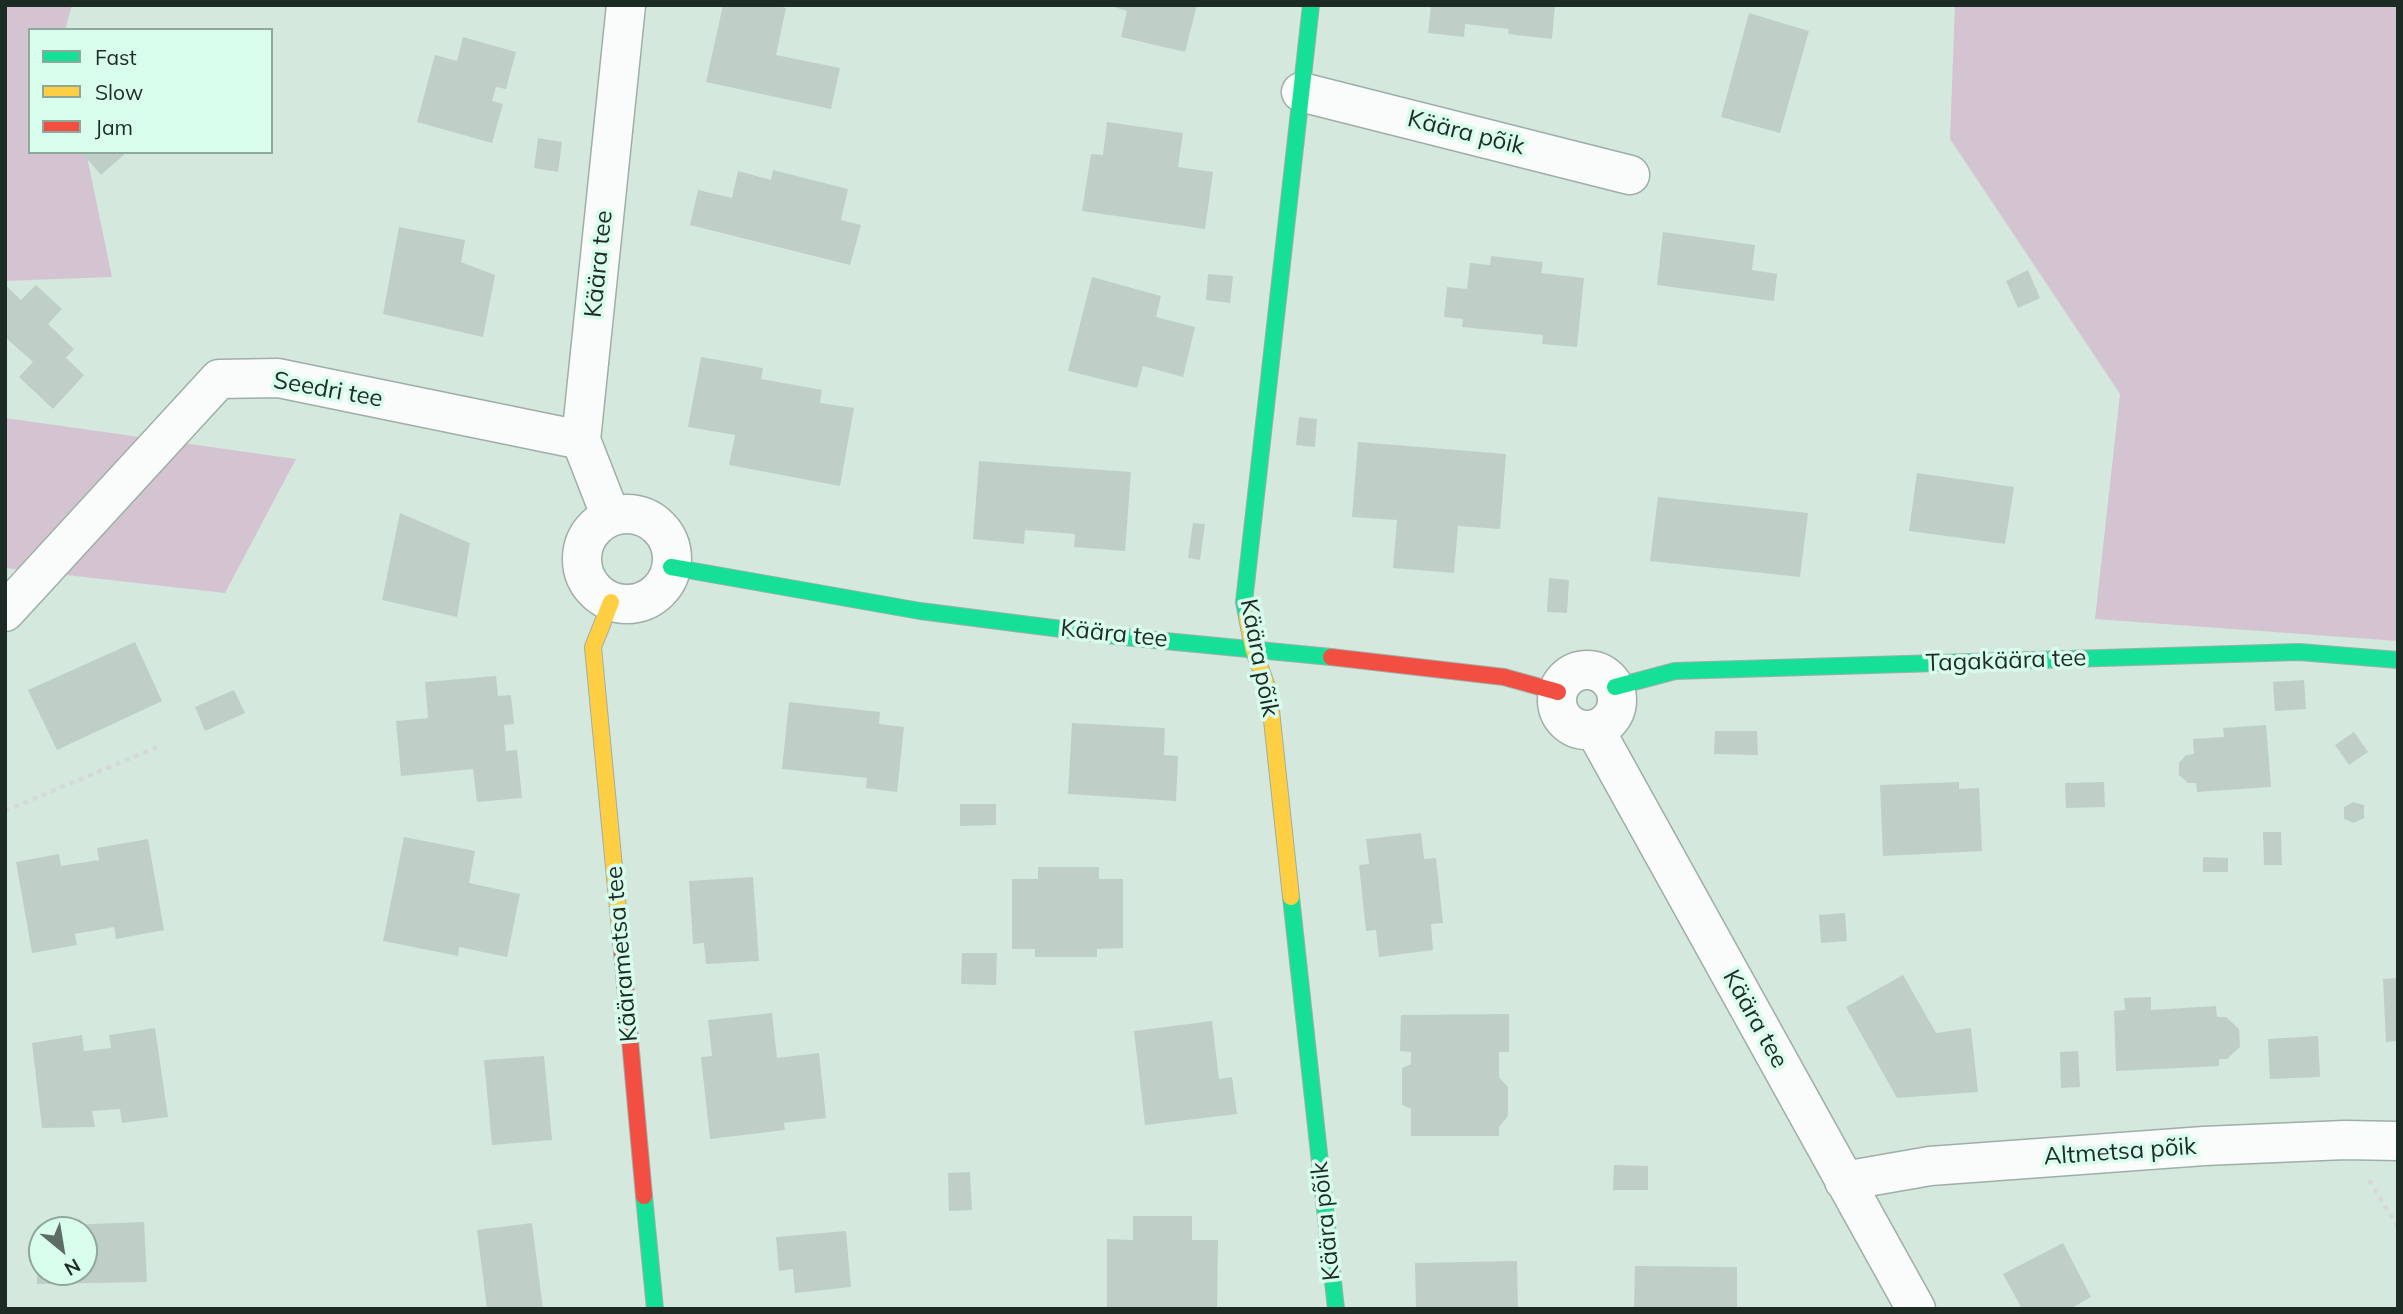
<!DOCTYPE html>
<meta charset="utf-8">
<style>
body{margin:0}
#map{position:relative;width:2403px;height:1314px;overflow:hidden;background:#d4e8de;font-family:Mulish,sans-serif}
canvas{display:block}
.frame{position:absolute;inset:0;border:7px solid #1d2b25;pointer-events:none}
.legend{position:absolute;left:28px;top:28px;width:245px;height:126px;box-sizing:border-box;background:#d9fdec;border:2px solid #8ea99c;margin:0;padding:9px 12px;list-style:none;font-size:21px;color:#1d2b25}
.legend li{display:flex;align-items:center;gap:14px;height:35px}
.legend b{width:35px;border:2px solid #8ea99c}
.north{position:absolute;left:28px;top:1216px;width:70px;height:70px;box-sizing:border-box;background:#d9fdec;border:2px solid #8ea99c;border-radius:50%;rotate:150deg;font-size:19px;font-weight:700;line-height:28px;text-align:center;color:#1d2b25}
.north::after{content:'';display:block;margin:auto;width:24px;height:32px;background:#5d6d66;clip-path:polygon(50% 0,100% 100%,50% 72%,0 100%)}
</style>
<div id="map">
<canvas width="2403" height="1314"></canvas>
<div class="frame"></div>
<ul class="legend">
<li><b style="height:9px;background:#16e098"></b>Fast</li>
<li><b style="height:9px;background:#ffcf43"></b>Slow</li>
<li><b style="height:9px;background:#f24e42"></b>Jam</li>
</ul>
<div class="north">N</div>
</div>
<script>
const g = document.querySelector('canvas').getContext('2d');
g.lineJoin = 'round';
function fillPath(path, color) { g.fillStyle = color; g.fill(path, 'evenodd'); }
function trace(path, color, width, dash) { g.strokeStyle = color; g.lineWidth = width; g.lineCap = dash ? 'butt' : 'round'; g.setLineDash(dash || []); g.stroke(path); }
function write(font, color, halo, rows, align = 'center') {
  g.font = font + ' Mulish,sans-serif'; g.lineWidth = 7; g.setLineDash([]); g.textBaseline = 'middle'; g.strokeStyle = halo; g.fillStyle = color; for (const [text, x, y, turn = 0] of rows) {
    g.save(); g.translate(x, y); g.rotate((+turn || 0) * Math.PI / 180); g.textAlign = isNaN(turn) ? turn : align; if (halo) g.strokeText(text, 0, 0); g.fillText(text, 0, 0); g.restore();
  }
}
const forest = new Path2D(`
 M5,5H72L65,30H30V152H86L112,277L5,281Z
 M1955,5H2398V641L2095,619L2120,394L1950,139Z
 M5,418L296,459L225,593L5,568Z`);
const building = new Path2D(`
 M723,5H773L786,8L776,55L840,68L831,109L706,82Z
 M1108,5H1197L1185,52L1121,37L1127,11Z
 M1431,5H1555L1552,39L1508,34L1509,29L1465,24L1464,37L1428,33Z
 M1749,13L1809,31L1780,133L1721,117Z
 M463,37L516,52L506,89L496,87L492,101L503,104L492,143L417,122L435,55L457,61Z
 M1107,122L1183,133L1178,167L1213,172L1205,229L1082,211L1091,154L1103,155Z
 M538,138L562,142L558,172L534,168Z
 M81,152H127L101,175Z
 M773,170L848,189L841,220L861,225L850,265L690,225L698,190L732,198L738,171L771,180Z
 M399,227L465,240L461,262L495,275L483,337L383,314Z
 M1663,232L1755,245L1752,270L1777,274L1774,301L1657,285Z
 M1491,256L1543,262L1541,273L1584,278L1577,347L1542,344L1543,335L1462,327L1463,319L1444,317L1447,287L1467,289L1470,263L1490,265Z
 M2028,270L2040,298L2018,308L2006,281Z
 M1208,274L1233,276L1230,303L1206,300Z
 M1092,277L1161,296L1156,317L1195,327L1183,377L1143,366L1137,388L1068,371Z
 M5,285L21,300L36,285L62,309L48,324L74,349L66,358L84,375L53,409L19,377L33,362L5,337Z
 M701,357L763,368L761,379L822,390L820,403L854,408L840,486L729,465L735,435L688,427Z
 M1299,417L1317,419L1315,447L1296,445Z
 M1358,442L1506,454L1500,529L1458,526L1454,573L1393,568L1397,520L1352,517Z
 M979,461L1131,472L1125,551L1074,547L1075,534L1025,530L1024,544L973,539Z
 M1917,473L2014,487L2005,544L1909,531Z
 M1658,497L1808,513L1800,577L1650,561Z
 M400,513L470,543L457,617L382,600Z
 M1193,523L1205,524L1200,560L1188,558Z
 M1549,578L1569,580L1567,613L1547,612Z
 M135,642L162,701L57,750L28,690Z
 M496,676L498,696L511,695L514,724L504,725L506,751L517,750L522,798L477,802L473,769L401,776L396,721L428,718L425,682Z
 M2304,680L2306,709L2275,711L2273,682Z
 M234,690L245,713L205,731L195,707Z
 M789,702L880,712L879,724L904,727L897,792L866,788L867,778L782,769Z
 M1072,723L1165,728L1164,755L1178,756L1176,801L1068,794Z
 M2266,725L2271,787L2197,792L2196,783H2188L2179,775V763L2186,755L2194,754L2193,739L2224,737L2223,728Z
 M1715,731H1757L1758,755L1714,754Z
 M2354,732L2368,752L2349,765L2335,745Z
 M1959,782V789L1979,788L1982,851L1883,856L1880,785Z
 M2104,782L2105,807L2066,808L2065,783Z
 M2353,802L2364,805V818L2354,823L2344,819V807Z
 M960,804H996V825L960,826Z
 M2263,832H2281L2282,865H2264Z
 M1421,833L1424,859L1436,858L1443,923L1431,924L1433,950L1379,957L1376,930L1366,931L1359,865L1369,864L1366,839Z
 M404,837L475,851L469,883L520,894L507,957L459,947L458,956L383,941Z
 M148,839L164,930L116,939L114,927L75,934L77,945L32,953L16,862L59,854L61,866L99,860L97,848Z
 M2203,857L2228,858V872H2203Z
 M1038,867H1099V879H1123V948L1097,949V957H1035V949H1012V879H1038Z
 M753,877L759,961L706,964L704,943L693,944L689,881Z
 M1845,913L1847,941L1821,943L1819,915Z
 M962,953H997L996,985L961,984Z
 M1903,975L1936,1033L1971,1028L1978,1092L1897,1098L1846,1007Z
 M2398,978V1041L2386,1042L2383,979Z
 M2151,997V1010L2216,1006L2217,1017H2226L2239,1029L2240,1047L2227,1059H2219V1066L2116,1071L2114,1011L2125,1010L2124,998Z
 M772,1013L777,1058L819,1053L826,1118L784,1123L785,1130L710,1139L701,1057L712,1056L708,1020Z
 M1509,1014V1052H1499V1077L1508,1087V1116L1499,1127V1136H1411V1109L1402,1105V1068L1411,1064V1052L1400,1051L1401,1015Z
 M1212,1021L1219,1079L1232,1077L1237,1114L1145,1125L1134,1031Z
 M155,1028L168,1117L122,1123L120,1109L92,1111L95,1127L42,1128L32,1043L82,1035L84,1051L111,1048L109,1035Z
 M2318,1036L2320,1077L2270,1079L2268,1039Z
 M2078,1051L2080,1087L2061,1088L2060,1052Z
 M544,1056L552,1140L492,1145L484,1060Z
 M1614,1165L1648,1166V1190H1613Z
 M970,1172L972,1210L949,1211L948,1173Z
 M1133,1216H1192V1240H1218L1217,1309H1107V1239L1133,1240Z
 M144,1222L147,1282L37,1284V1226ZM42,1230H84V1272H42Z
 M532,1223L543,1309H487L477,1230Z
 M846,1231L851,1287L795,1293L793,1269L779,1271L776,1237Z
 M2063,1243L2091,1297L2070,1309H2022L2003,1274Z
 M1517,1261L1518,1309H1416L1415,1263Z
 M1635,1266L1737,1267V1309H1634Z`);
const path = new Path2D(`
 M5,811L162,745
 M2369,1180L2398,1227`);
const street = new Path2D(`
 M1301,92L1630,175
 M582 559a45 45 0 1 1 90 0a45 45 0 1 1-90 0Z
 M611,517L581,440L626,5
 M5,612L219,379L278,378L581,440
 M1557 700a30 30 0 1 1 60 0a30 30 0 1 1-60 0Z
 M1595,730L1916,1309
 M1844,1181L1930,1166L2204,1146L2345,1140L2398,1141`);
const fast = new Path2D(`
 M671,567L920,611L1124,637L1331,657
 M1247,617L1244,602L1311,5
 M1615,687L1675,671L2299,652L2398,660
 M1291,897L1336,1309
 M644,1196L655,1309`);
const slow = new Path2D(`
 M611,602L593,647L622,951
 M1247,617L1253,648L1269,692L1291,897`);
const jam = new Path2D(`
 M1331,657L1504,677L1558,692
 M622,951L644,1196`);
const streetNames = [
 ["Käära põik",1466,133,14],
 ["Käära tee",599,264,-84],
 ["Seedri tee",328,390,10],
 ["Käära tee",1114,634,6],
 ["Käära põik",1259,658,79],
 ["Tagakäära tee",2006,661,-2],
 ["Käärametsa tee",622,954,-95],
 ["Käära tee",1755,1019,61],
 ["Altmetsa põik",2120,1152,-4],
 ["Käära põik",1326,1221,-96]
];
fillPath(forest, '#d4c4d1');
fillPath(building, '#bfcfc7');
trace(street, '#9faea7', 41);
trace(fast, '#9faea7', 18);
trace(slow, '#9faea7', 18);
trace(jam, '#9faea7', 18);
trace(path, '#d5dad8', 4.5, [5, 5]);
trace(street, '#f9fcfa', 38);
trace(fast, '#16e098', 16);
trace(slow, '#ffcf43', 16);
trace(jam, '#f24e42', 16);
write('24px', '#1d2b25', '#d9fdec', streetNames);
</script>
